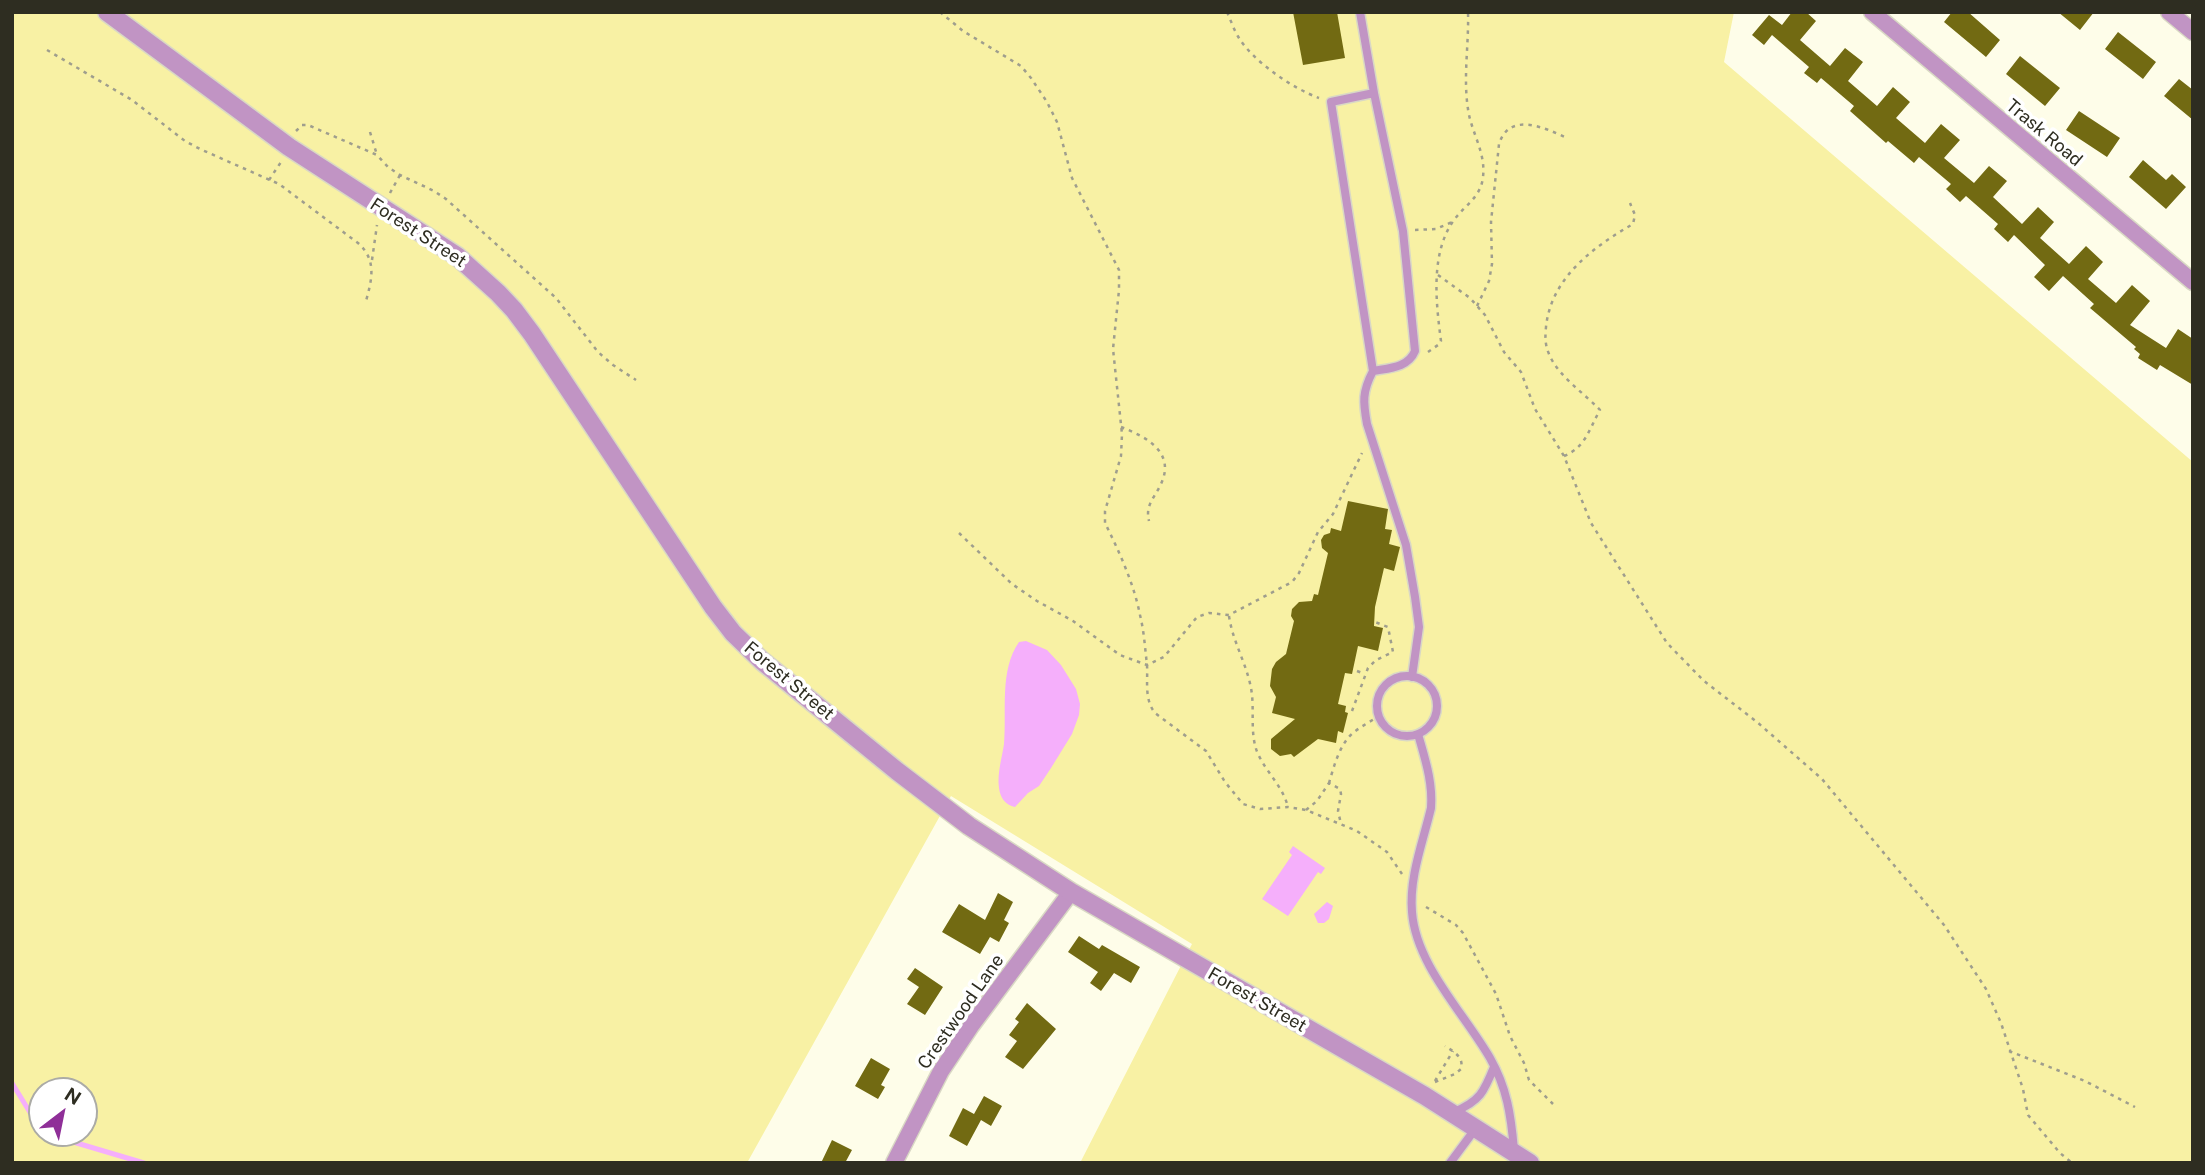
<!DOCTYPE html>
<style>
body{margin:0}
#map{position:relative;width:2205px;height:1175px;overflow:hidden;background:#fefde9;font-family:"Public Sans",sans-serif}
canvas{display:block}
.frame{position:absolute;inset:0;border:14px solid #2e2d21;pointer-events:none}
.north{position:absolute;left:28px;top:1077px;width:70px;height:70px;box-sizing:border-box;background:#fff;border:2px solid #ababa6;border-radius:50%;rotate:32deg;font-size:19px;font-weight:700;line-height:28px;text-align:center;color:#2e2d21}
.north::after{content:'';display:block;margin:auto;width:24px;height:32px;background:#8f2f98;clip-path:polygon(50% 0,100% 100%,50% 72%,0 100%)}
</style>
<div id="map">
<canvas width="2205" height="1175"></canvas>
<div class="frame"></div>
<div class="north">N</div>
</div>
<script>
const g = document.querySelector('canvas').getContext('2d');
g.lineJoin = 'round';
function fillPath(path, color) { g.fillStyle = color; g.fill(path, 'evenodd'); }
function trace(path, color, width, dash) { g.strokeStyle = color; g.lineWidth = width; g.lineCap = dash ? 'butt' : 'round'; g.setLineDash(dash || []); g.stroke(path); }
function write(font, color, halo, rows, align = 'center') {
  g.font = font + ' "Public Sans",sans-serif'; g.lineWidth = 7; g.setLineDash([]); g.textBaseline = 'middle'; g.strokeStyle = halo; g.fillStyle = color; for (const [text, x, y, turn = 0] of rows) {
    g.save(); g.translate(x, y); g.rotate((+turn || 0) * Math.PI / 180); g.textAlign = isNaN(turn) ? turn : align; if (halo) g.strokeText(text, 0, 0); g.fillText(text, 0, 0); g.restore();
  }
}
const green = new Path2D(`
 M12,12H1734L1724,62L2193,462V1163H1080L1192,944L951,796L747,1163H12ZM42,1091H84V1133H42Z`);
const water = new Path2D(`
 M1026,641L1047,650L1061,665L1076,689L1080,704L1079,715L1072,734L1051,768L1039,786L1028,793L1015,807C1005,805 1000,797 999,788C997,773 1002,758 1004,744C1007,711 999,671 1019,642Z
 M1293,846L1325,868L1321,874L1318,872L1288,916L1262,899L1292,855L1289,852Z
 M1327,902L1333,906L1329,919L1324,923H1318L1314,914Z`);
const stream = new Path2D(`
 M12,1083L42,1132
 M43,1133L144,1163`);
const building = new Path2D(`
 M1293,12H1337L1345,58L1303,65Z
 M1792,12H1806L1816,21L1800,40L1830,66L1845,48L1863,62L1848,81L1877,106L1893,87L1910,102L1896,118L1925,143L1941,124L1960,140L1944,158L1974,183L1989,166L2007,181L1993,197L2022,224L2038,207L2054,222L2040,238L2069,264L2086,246L2103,262L2088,279L2116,303L2132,285L2150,301L2130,325L2166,348L2178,329L2193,339V385L2160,365L2157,370L2138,358L2140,354L2134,349L2136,347L2090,308L2094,304L2063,276L2049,291L2034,277L2045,265L2014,235L2008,242L1994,229L1998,224L1966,196L1960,202L1946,189L1951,184L1919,157L1914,163L1888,141L1886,143L1850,111L1854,106L1821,78L1817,83L1804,73L1809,67L1772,35L1764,45L1752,35L1769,15L1782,25Z
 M1952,12H1968L2000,40L1986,57L1944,22Z
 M2058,12H2094L2080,30Z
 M2118,32L2156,62L2143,79L2105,49Z
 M2020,56L2060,88L2045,106L2006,74Z
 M2179,79L2193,90V120L2164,96Z
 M2079,111L2120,138L2107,157L2066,130Z
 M2143,160L2166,180L2172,174L2186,187L2166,209L2129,177Z
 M1348,501L1388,509L1385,529L1392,530L1389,544L1400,547L1394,571L1384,568L1375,607L1374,626L1383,628L1378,651L1358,646L1352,674L1345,673L1338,704L1346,706L1345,712L1348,713L1343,733L1338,731L1336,743L1318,739L1294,757L1291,754L1280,756L1271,749V739L1295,719L1272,713L1276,697L1270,686L1272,669L1276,662L1286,654L1294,621L1291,616L1292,609L1299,602L1312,601L1314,594L1318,595L1328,553L1322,548L1321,540L1324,535L1330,533L1331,528L1341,531Z
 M998,893L1013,902L1004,920L1009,923L999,942L990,937L980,954L942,932L959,904L985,920Z
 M1079,936L1099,949L1102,945L1140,967L1131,983L1114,973L1101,991L1090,983L1098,972L1068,952Z
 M915,968L943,987L925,1015L907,1004L919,987L907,979Z
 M1027,1003L1056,1029L1023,1069L1005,1057L1017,1041L1009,1035L1019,1022L1015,1019Z
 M871,1058L890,1069L881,1085L885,1087L878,1099L855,1086Z
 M984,1096L1002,1106L991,1126L981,1120L967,1146L949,1136L963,1108L974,1114Z
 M832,1140L852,1150L845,1163H821Z`);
const path = new Path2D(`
 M940,12L963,31L1021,66L1031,78L1047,102L1057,122L1072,178L1119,270V290L1113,349L1122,434L1121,456L1105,511V523C1119,551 1134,584 1140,615C1144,631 1145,648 1147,665C1148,681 1144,699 1155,713L1206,751L1225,782L1243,804L1260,809L1288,807L1306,810L1357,831L1387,852L1402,874
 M1227,12C1231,21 1234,30 1239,38C1254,62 1292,88 1319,98
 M47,50L132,100L185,141L200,149L279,184L358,243C377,260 372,279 366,301
 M296,131L302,125H308L377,155L388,167L400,175L434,191L446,199L556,298L598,352L613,365L636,380
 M370,132L377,155
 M269,180L281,162
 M390,193L400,175
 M1415,230L1436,229L1452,222
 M372,260L377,225
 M1438,275L1470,298L1485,315L1504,352L1521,372L1535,409L1564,456L1591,523L1667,643L1704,681L1757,722L1822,779L1944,925L1986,989L2001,1023L2023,1089L2028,1115L2060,1153L2072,1163
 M1477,306L1489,281L1492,264L1491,222L1499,144C1509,112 1543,127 1565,137
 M1428,352L1438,345L1441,341C1436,303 1430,253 1454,220C1465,205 1481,197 1483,177C1486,152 1471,132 1468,109C1463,77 1469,44 1468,12
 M1121,427C1147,437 1177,453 1160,486C1154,498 1145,506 1149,521
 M1564,456C1586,447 1589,429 1600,410C1584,393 1558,376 1549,354C1545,345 1545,337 1546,327C1551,278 1593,247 1633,224L1635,215L1630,203
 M959,533L1012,584L1037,601L1073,621L1120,655L1147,665L1164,657L1197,617L1209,613L1229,615L1292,582L1299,573L1318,532L1333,514L1362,453
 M1229,616C1233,644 1249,667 1252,695C1254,714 1250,736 1258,754C1267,773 1283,787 1288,807
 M1357,671L1365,674
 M1352,711L1368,668L1376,660L1393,652L1388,627L1375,622
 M1329,783C1334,766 1340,743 1354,732C1362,726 1371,721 1379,716
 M1306,810L1317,801L1329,783L1340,789L1341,794L1338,811L1341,824
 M1426,907L1456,925L1463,933L1496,994L1510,1036L1524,1063L1529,1080L1553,1104
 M2009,1051L2085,1081L2135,1107
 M1435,1081L1453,1051
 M1435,1082L1455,1074L1461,1069C1464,1057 1454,1052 1445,1046`);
const service = new Path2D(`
 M1360,12L1374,93L1331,102L1373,371C1362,392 1363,402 1367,424L1406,545L1415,597L1419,627L1412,677
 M1373,371C1389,368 1408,368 1415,351L1403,231L1374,93
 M1377 706a30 30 0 1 1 60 0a30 30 0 1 1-60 0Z
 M1418,734C1425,759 1433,782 1431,808C1423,842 1409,877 1412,912C1416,965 1464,1013 1490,1058C1507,1088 1511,1115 1514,1150
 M1454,1112C1480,1101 1484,1092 1494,1067
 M1450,1163L1476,1128`);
const minor = new Path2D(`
 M1872,12L2193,282
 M2169,12L2193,32
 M894,1163L941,1071L971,1026L1071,892`);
const tertiary = new Path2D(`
 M107,12L289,147L457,256L498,293L514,310L532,334L713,607L733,633L762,661L897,771L969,826L1071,892L1425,1096L1530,1163`);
const streetNames = [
 ["Trask Road",2044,133,40],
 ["Forest Street",418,233,33],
 ["Forest Street",789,681,40],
 ["Forest Street",1257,1000,30],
 ["Crestwood Lane",961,1012,-55]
];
fillPath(green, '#f8f1a4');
fillPath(water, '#f5affb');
trace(stream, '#f5affb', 5);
fillPath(building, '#726a12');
trace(service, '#d9d8c5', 11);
trace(minor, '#d9d8c5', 19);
trace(tertiary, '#d9d8c5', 21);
trace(path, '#9f9e8d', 2.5, [3.5, 5]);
trace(service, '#c194c4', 8);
trace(minor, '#c194c4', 16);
trace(tertiary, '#c194c4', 18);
write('18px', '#2e2d21', '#fff', streetNames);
</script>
